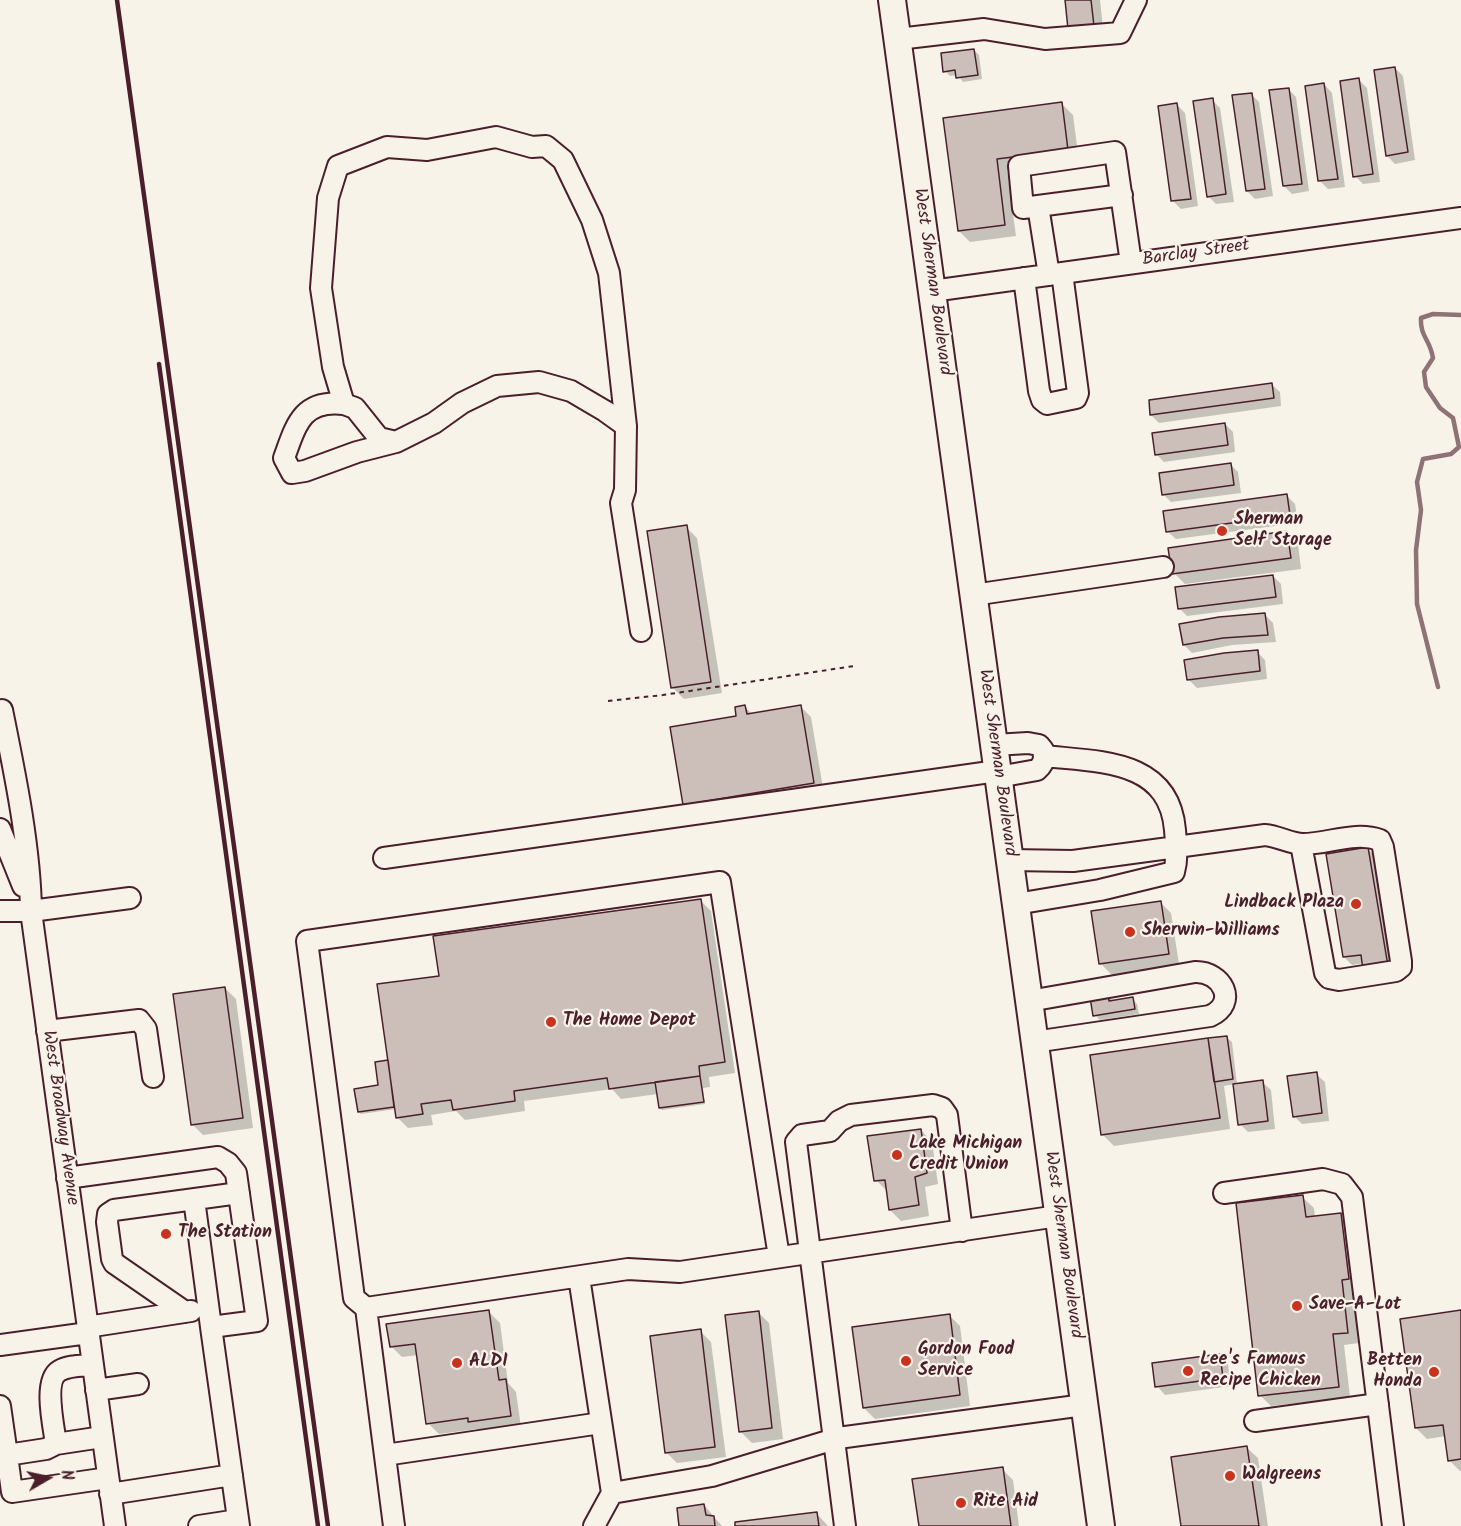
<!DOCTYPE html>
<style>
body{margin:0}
#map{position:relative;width:1461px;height:1526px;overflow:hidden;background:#f7f3e8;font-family:Kalam,sans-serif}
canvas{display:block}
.north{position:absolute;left:18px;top:1448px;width:60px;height:60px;-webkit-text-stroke:4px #f7f3e8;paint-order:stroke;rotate:81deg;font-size:16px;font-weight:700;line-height:24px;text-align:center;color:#4a1f2b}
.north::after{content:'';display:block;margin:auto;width:21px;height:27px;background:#4a1f2b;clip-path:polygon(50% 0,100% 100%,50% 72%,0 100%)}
</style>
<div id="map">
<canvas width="1461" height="1526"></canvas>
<div class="north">N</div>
</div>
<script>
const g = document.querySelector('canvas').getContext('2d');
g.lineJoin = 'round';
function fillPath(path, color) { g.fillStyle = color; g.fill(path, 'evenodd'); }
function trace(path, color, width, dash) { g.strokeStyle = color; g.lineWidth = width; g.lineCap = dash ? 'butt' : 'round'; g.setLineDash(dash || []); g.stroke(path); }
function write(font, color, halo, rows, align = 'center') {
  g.font = font + ' Kalam,sans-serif'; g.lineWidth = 4.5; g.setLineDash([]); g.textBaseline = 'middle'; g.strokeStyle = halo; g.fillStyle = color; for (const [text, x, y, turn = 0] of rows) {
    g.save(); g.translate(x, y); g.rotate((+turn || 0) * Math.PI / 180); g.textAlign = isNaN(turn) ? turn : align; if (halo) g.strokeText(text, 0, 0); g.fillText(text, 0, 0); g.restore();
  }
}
const shadow = new Path2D(`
 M1067,0H1100L1104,37Z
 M974,50L979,55L982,79L963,82L958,75L950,76L945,71Z
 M1395,68L1403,76L1415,160L1395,164L1387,156Z
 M1359,80L1367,88L1380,182L1363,184L1355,176Z
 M1324,84L1332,93L1345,187L1328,189L1320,181Z
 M1288,89L1296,97L1309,191L1292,194L1284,186Z
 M1251,94L1259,102L1273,196L1255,199L1247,191Z
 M1212,100L1220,108L1234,202L1216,204L1208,196Z
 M1062,104L1073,115L1079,161L1007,170L1016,236L970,242L959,231L945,119Z
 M1177,105L1185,113L1198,206L1181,209L1173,201Z
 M1271,384L1280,392L1281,406L1159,423L1151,415Z
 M1225,424L1233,432L1235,452L1164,462L1156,454Z
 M1230,464L1238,472L1241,493L1171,502L1163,494Z
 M1287,496L1295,504L1298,523L1176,539L1167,531Z
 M686,527L697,538L722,693L684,699L673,688Z
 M1287,533L1298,544L1301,569L1185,584L1174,573Z
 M1273,576L1281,584L1283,604L1187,616L1179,608Z
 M1265,615L1273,623L1276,642L1232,645L1192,653L1184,645Z
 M1257,652L1265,660L1267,679L1197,688L1189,680Z
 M800,706L811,717L824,794L695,816L684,805L745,707L752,714Z
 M1368,849L1376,857L1395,974L1364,963L1352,965L1344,957Z
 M700,900L711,911L735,1073L709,1077L710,1087L703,1088L705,1104L662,1110L660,1108L658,1094L621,1099L612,1089L524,1101L525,1111L465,1120L456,1111L431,1115L433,1125L408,1128L397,1117L396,1109L361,1114L359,1112L380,1087L387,1062L440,977Z
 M1160,902L1171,913L1179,964L1112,975L1101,964Z
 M225,988L236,999L253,1128L203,1135L192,1124Z
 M1107,995L1112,1000L1132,999L1137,1004L1139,1014L1100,1020L1095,1015Z
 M1226,1037L1232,1042L1237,1085L1262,1082L1271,1090L1275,1129L1248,1132L1240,1124L1235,1084L1224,1086L1230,1129L1114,1146L1103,1135Z
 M1316,1074L1325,1082L1329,1121L1302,1124L1294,1116Z
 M921,1130L932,1142L938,1184L925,1187L929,1216L901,1221L890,1210L887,1191L876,1180Z
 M1302,1197L1314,1208L1315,1218L1341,1215L1352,1226L1359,1289L1353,1290L1359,1343L1344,1345L1350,1397L1271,1406L1260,1395Z
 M489,1312L500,1323L508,1383L516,1392L521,1427L481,1432L477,1429L439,1434L428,1423L418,1355L402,1357L391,1346Z
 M758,1312L769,1323L783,1439L752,1443L741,1432Z
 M1461,1312V1471H1460L1449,1460L1446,1436L1427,1439L1416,1428Z
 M949,1315L960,1326L970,1406L875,1419L864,1408Z
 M700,1331L711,1342L726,1457L677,1463L666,1452Z
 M1220,1356L1228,1364L1231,1386L1165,1395L1157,1386Z
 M1246,1447L1258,1458L1268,1526H1183Z
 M1002,1469L1013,1480L1019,1526H920Z
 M704,1505L722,1526H681Z
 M817,1514L828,1526H737Z`);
const stream = new Path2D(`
 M1438,687L1417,604L1416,550L1421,510L1417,482L1423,459L1451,454L1459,447L1453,418L1440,408L1426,387L1424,372L1433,358C1430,339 1420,337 1421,318L1433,314L1461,315`);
const building = new Path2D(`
 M1065,0H1091L1094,26L1068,29Z
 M974,49L978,75L956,78L955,70L943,72L941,53Z
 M1395,67L1408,152L1386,156L1374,70Z
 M1359,78L1373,174L1353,177L1340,81Z
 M1324,83L1338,179L1318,181L1305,86Z
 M1289,88L1302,184L1283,186L1269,90Z
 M1252,93L1265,189L1246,191L1232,95Z
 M1213,98L1226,194L1207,197L1193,101Z
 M1062,102L1068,150L997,159L1005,225L958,231L943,118Z
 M1177,103L1191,199L1171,201L1158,106Z
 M1272,383L1274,398L1150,415L1149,400Z
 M1225,423L1228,445L1155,455L1152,433Z
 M1231,463L1234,485L1162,495L1159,473Z
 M1287,494L1290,515L1166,532L1163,511Z
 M687,525L711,682L671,688L647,531Z
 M1287,531L1291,558L1172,574L1168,548Z
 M1273,575L1276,597L1178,609L1175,587Z
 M1265,613L1268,635L1223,638L1183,645L1179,624L1219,617Z
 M1258,650L1260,671L1187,680L1184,660L1224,653Z
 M745,705L747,714L801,705L814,783L683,805L670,727L736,716L735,707Z
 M1368,847L1388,966L1363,970L1361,955L1343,957L1326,854Z
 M701,899L725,1062L699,1066L700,1076L609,1089L607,1078L514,1091L515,1101L453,1110L451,1100L421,1104L423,1114L396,1118L377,984L439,976L433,936Z
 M1161,901L1169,954L1099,964L1091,911Z
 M225,987L243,1118L191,1125L173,994Z
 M1108,994L1109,1001L1133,997L1135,1009L1093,1016L1090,997Z
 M1227,1036L1233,1079L1214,1082L1208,1038Z
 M1208,1038L1220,1118L1101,1135L1090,1055Z
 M388,1060L394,1107L358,1112L354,1089L378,1085L375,1062Z
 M1317,1072L1322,1113L1293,1117L1287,1076Z
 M700,1076L704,1102L659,1108L655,1082Z
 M1263,1080L1268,1121L1238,1125L1233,1084Z
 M921,1129L927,1173L915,1177L919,1205L889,1210L885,1180L874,1181L867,1136Z
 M1303,1195L1306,1217L1341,1213L1349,1279L1342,1280L1348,1333L1333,1334L1339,1387L1258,1396L1236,1203Z
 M489,1310L499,1380L506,1379L511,1416L468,1422V1418L426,1424L415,1344L390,1347L386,1324Z
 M1461,1310V1459L1448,1461L1443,1425L1415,1428L1400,1319Z
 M759,1311L772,1428L739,1432L725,1315Z
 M950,1314L960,1395L863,1408L852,1327Z
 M701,1329L715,1447L665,1453L650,1336Z
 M1220,1354L1223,1378L1155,1387L1152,1363Z
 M1247,1446L1259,1526H1181L1171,1457Z
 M1003,1467L1011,1526H919L912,1479Z
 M704,1504L706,1515L714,1516L715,1526H679L677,1508Z
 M817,1512L819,1526H735V1522Z`);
const path = new Path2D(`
 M608,701L663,695L854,666`);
const minor = new Path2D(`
 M898,39L984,29L1045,39L1120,33L1136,0
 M1038,206L1122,195
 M1049,275L1038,206L1023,208L1019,166L1115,152L1131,263
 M1024,278L1039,391L1042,400L1047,404L1076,398L1078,393L1062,273
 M932,291L1461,218
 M344,404C302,399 296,425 284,458L292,473L305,471L357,452L396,442
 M626,426L605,411L571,391L539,382L497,386L462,403L434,423L396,442L379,438L355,408L344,404L333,367L321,288L328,198L338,166L387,147L427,150L496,137L532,147L546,146L563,160L592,220L609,273L626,426L625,490L621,503L641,631
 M973,595L1163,567
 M2,710C15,774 30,846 31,911L115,1526
 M994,745L1028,743L1039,745L1043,750C1045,758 1044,764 1037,770L998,777
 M0,829L23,886
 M384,858L997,771
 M1010,860L1073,861L1265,835C1278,836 1291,844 1303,844C1328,844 1355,831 1380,840L1383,847L1401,961V967L1396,971L1339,980L1329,978L1325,973L1301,844
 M1016,904L1100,890L1174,872C1178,858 1176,844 1175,830C1169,759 1099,762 1044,756
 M0,911H31L130,898
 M1029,1001L1195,972C1222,971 1239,1003 1210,1016L1034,1042
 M47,1031L139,1020L146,1029L153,1077
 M67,1178L218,1157L228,1163L236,1173L257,1321L211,1327L239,1526
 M1224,1193L1323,1179L1342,1184L1352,1197L1393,1526
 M194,1199L211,1327
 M579,1277L612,1493L594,1526
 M366,1308L354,1298L307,941L720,882L779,1257
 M185,1312L114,1263L112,1259L107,1222L108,1214L114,1210L239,1193
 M87,1327L191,1311
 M0,1345L88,1333
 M92,1365C82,1366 69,1365 59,1371C43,1381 54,1428 56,1444L102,1437
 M96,1390L138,1384
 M0,1406L7,1455L46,1449L56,1444
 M1255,1421L1378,1404
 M7,1455L12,1492L108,1478
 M385,1455L601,1423
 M612,1493L712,1476L838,1438L1084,1405
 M110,1494L232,1475
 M199,1526L238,1520
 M394,1526L366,1308L628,1269L680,1272L1058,1216
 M845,1526L796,1142L802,1135L830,1131L839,1121L851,1115L933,1105L942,1108L947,1115L962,1231`);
const major = new Path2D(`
 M892,0L1101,1526`);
const rail = new Path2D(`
 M117,0L328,1526
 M159,364L318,1526`);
const markers = [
 [1222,531,6,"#c8321e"],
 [1356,904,6,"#c8321e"],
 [1130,932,6,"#c8321e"],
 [551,1022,6,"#c8321e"],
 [897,1155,6,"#c8321e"],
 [166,1234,6,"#c8321e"],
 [1297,1306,6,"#c8321e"],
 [906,1361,6,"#c8321e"],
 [457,1363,6,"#c8321e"],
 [1188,1371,6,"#c8321e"],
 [1434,1372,6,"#c8321e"],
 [1230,1476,6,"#c8321e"],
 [961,1503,6,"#c8321e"]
];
const streetNames = [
 ["Barclay Street",1196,254,-8],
 ["West Sherman Boulevard",931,282,82],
 ["West Sherman Boulevard",996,763,82],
 ["West Broadway Avenue",59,1118,82],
 ["West Sherman Boulevard",1062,1245,82]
];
const poiNames = [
 ["Sherman",1234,521],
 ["Self Storage",1234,542],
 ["Lindback Plaza",1344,904,"right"],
 ["Sherwin-Williams",1142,932],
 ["The Home Depot",563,1022],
 ["Lake Michigan",909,1145],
 ["Credit Union",909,1166],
 ["The Station",178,1234],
 ["Save-A-Lot",1309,1306],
 ["Gordon Food",918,1351],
 ["Service",918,1372],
 ["Lee's Famous",1200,1361],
 ["Recipe Chicken",1200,1382],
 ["Betten",1422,1362,"right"],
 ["Honda",1422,1383,"right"],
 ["ALDI",469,1363],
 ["Walgreens",1242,1476],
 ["Rite Aid",973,1503]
];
fillPath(shadow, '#0003');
trace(stream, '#8e7275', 4.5);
fillPath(building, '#ccbfb9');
trace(building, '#4a1f2b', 1.5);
trace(minor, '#4a1f2b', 24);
trace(major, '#4a1f2b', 30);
trace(path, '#4a1f2b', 2, [4.5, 4.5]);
trace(minor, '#f7f3e8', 20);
trace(major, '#f7f3e8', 26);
trace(rail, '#4a1f2b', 4.5);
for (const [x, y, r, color] of markers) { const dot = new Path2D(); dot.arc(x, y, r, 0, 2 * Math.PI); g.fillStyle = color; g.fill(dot); trace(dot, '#f7f3e8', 2); }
write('18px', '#4a1f2b', '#f7f3e8', streetNames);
write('bold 18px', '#4a1f2b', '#f7f3e8', poiNames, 'left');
</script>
